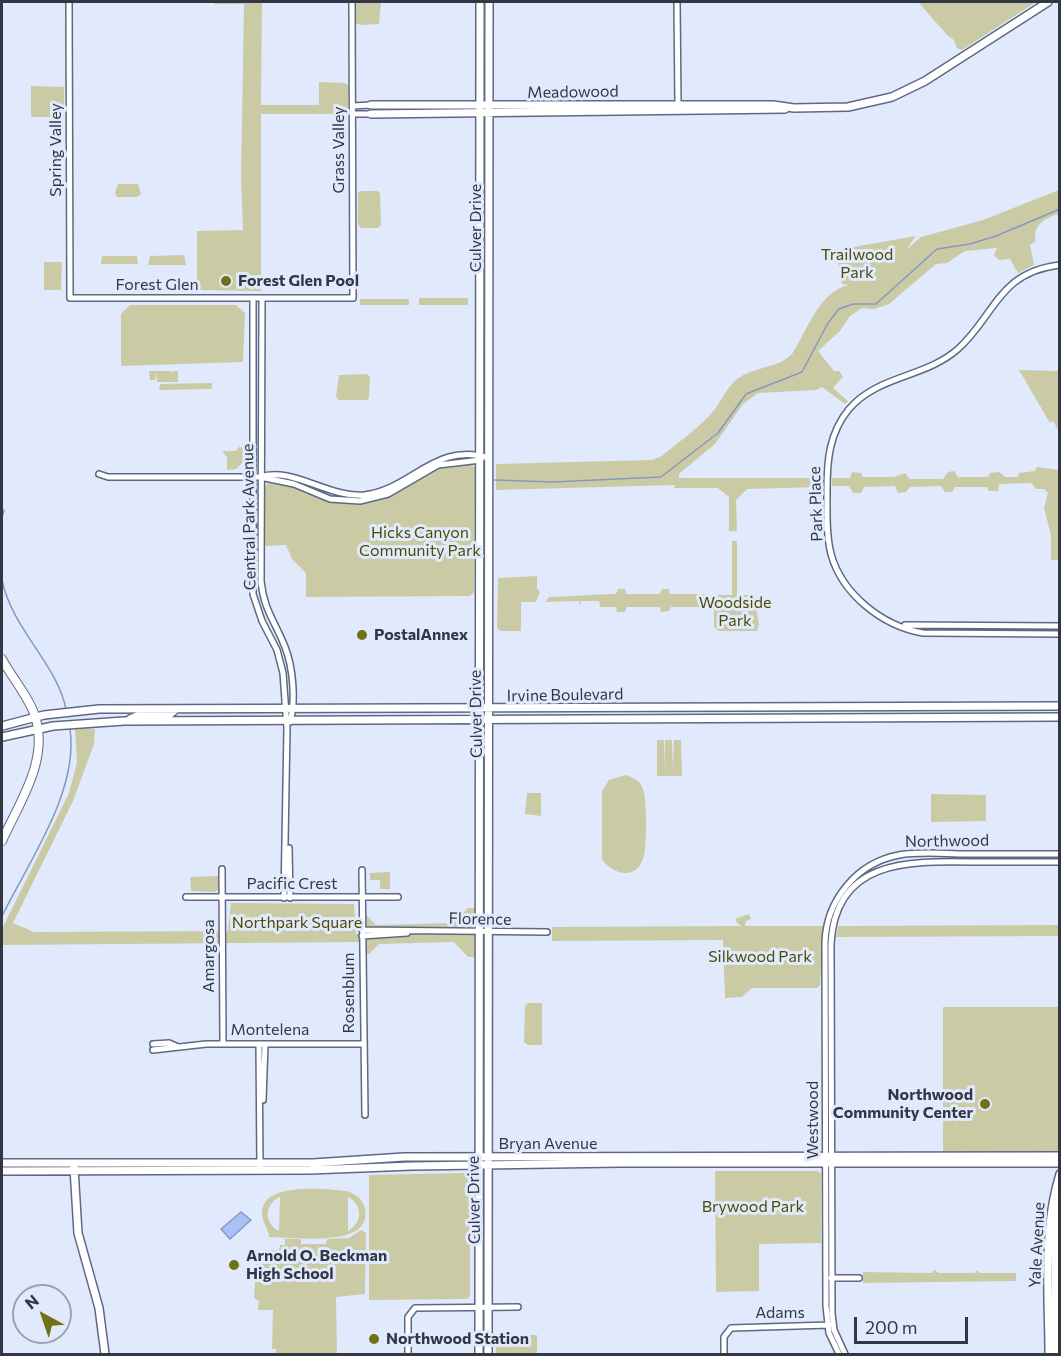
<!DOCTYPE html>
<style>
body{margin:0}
#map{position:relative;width:1061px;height:1356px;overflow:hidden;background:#e1eafd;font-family:Commissioner,sans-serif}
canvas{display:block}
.frame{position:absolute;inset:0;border:3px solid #323744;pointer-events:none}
.north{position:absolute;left:12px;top:1284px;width:60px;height:60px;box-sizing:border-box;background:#e1eafd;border:2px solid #9ba2b3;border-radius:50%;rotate:320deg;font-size:16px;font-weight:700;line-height:24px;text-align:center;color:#323744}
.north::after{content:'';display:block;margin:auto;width:21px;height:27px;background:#737115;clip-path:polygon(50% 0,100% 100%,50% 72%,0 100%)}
.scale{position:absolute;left:854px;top:1317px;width:114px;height:27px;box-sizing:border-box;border:3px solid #323744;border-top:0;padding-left:8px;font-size:18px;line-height:21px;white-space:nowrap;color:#323744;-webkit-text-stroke:4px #e1eafd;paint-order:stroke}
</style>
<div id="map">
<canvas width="1061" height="1356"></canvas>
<div class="frame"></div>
<div class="north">N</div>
<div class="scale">200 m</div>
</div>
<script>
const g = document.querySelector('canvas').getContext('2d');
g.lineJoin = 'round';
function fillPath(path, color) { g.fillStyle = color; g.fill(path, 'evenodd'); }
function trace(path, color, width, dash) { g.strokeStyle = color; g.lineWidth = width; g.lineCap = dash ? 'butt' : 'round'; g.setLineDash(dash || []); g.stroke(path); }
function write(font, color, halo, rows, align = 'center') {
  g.font = font + ' Commissioner,sans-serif'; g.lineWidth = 6; g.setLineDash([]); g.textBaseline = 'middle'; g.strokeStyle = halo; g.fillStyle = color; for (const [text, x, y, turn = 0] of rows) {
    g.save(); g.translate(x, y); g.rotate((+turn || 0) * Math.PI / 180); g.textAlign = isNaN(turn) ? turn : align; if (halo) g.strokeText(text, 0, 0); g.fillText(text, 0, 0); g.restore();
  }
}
const green = new Path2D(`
 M214,2H262L261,105H319V82L345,83L348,85V114H261V291L197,290V231L243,230L241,177L244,4H214Z
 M355,2H381L379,24L361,25L355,23Z
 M918,2H1036L962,50L957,48L954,40L948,36Z
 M31,86L64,87V117H31Z
 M118,184H138L141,194L137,197H117L115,193Z
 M1059,190V214C1046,218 1032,224 1036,241L1030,245L1034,265L1018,273L1010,259L999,260L994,255L997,248L965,251L947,263L936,264L889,304L874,309L862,308L850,316L840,331L818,351L834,371H839L843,377L833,388L848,401L845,404L822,387L816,390L758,393L743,404L715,444L679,474V478H817L821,475V487L747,489L736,500L737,531H729V497L718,488H674L675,485L496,490V464L652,460L662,456C677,443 695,431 709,416C720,405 724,390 737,379C753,367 779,368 792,354C807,331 819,292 848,285L842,284L836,250L916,236L906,250L921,237L983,220Z
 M361,191H377L380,193L381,225L378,228H361L358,224V193Z
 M184,255L186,265H148L150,256Z
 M102,256H137L138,264H101Z
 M44,262H62L61,290H44Z
 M419,298H468V305H419Z
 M360,299H409V305H360Z
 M130,305H236L245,313L243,362L121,366V314Z
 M1019,370L1059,371V431L1053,421L1050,423Z
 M149,371H172V375L173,371H178V382H157L156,373L155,380H150Z
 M367,374L370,377L369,398L367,400H339L336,397L339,375Z
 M212,383V389L159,390L160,384Z
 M239,447L244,448V461L236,469L227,470V457L222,451H235Z
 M470,463L475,468L474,592L470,596L306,597V573L292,559L286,545L265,546V487L268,483C301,484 327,506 362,503C393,501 411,481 438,469C448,465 459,465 470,463Z
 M1037,467L1059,470V560H1051V535L1044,508L1048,493L1044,489H1036L1032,483L999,484L998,491H989L987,487H955L952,492H945L941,486L910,487L906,492L898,493L895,486L864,487L861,493H853L849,486H832V478H850L852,472L861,473L863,477H894L905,473L910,479H943L948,472L954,471L958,477H988L990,473L999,472L1005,477H1018L1019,473L1035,471Z
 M732,541H737V595H754L759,625L757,631H719L714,627V595H732Z
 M537,576V589L540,592L536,602H521V631H500L497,628L498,578Z
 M618,589H625L626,594H660L662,589H669L670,594H705V607H671L669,611L661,612L660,607H627L625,612H617L616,607H600L599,601H581V606L579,601L545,602L549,597C572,597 592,594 616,594Z
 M84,728L95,729L94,744L73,801L13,923L34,932L228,931L231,903L354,904L356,934H364L365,914L376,925L452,923L468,908H475V957H468L454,942L379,944L369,954H365L364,942L2,945V929L69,793L77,762L75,729Z
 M657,740H664V770L665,740H672L673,770L674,740H681L682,776H657Z
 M625,775C633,777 640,780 643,789C647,800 647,848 643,859C635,881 612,874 602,859V791L609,780Z
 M527,793H541V816L525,814Z
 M931,794L986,795V821L931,822Z
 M390,872V889H380V880H370V873Z
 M218,876V890L215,892L191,891L190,877Z
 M749,914L751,919L746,921L745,926H824L820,985L817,988H752L742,997L725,998L723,940L552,941V927L742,926L738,924L735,919Z
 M1059,925V936L836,937L838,926Z
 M528,1003H542V1045H528L524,1042L525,1006Z
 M943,1007H1059V1152L943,1153Z
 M715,1171H818L821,1174V1243L759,1244V1291L716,1292Z
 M465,1173L470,1178V1296L467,1299L369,1300V1175Z
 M346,1191C355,1193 363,1199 365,1209C373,1249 292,1237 269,1237C269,1228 261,1222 262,1211C265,1182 324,1189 346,1191ZM279,1197L280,1198L279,1231C264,1223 264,1206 279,1197ZM348,1197C363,1205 363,1222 348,1231Z
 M361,1230L366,1233L365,1294L336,1297L337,1354H276V1349H272L273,1310H258L259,1301L254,1298L257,1255L262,1250H279L280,1245H285V1239H301V1244H326L327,1239L349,1238Z
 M934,1270L939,1273H975L976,1270L980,1273H1016V1281L863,1283V1272L932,1273Z
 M526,1335H537V1354H496V1336L519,1338Z`);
const water = new Path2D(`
 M241,1212L251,1220L230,1239L221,1229Z`);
const stream = new Path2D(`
 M495,480L552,482L661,477L718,433L746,394L802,372L828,323L839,309L853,304H876L937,249L970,244L996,236L1060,209
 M2,518L4,510
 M2,580C12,629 57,664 66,709
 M2,916C29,861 79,791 70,729`);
const minor = new Path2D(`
 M69,2L70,298H353L352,2
 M677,2L678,105
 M353,106L371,105
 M353,114H371
 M1060,265C998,272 995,316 958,349C925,378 878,375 849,409C829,433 827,461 827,490C827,511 826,534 831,554C842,594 882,626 923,633L1060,634
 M253,298V594L262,621L277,650L283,673L287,728L284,898
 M262,298L261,581C264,611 275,621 285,647C293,667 296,701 290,722
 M99,474L108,477H260L294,484L330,499L360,501L388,494L438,465L481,460
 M260,477C292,466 328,498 364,495C411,490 435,441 489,458
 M905,625L1060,626
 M289,848L290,898
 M222,869L223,1044
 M362,870L365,1115
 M186,897H398
 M362,930L547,932
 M362,936L407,933
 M153,1044L169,1043L178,1047
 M259,1044L260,1166
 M153,1050L206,1044H363
 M263,1100L265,1044
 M831,1278H859
 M408,1354V1317L415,1308L518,1307
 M724,1354V1337L731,1328L829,1325
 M839,1354L829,1333L826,1306L825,943C826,901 856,863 899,855C921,851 945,854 968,854C998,854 1029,854 1060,854
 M845,1354L834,1330L832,1313L831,944C835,859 909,861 973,862C1002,862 1031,862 1060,862`);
const major = new Path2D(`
 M371,105H773L794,108L848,107L892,97L925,81L1048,2
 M371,114L785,109
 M130,719L137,716L169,715L175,710
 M2,726L44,715L99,709L1060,706
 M2,737L53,726L124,721L1060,717
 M2,1163H313L404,1157L1060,1156
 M74,1168L78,1233L99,1308L105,1354
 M2,1171L310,1170L412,1166L621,1163H1060
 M479,1354L480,2
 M488,1354L489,2
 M1049,1354C1049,1294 1042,1232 1060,1174
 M1055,1354V1237L1060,1200`);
const highway = new Path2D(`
 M2,659C12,678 30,698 36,719C48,762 19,803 2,841`);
const markers = [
 [226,281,6,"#737115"],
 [362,635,6,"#737115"],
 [985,1104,6,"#737115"],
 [234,1265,6,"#737115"],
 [374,1339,6,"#737115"]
];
const streetNames = [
 ["Meadowood",573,92,-1],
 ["Spring Valley",56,150,-90],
 ["Grass Valley",339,150,-90],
 ["Culver Drive",476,228,-90],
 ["Forest Glen",157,285],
 ["Park Place",816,504,-92],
 ["Central Park Avenue",249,517,-91],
 ["Irvine Boulevard",565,695,-1],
 ["Culver Drive",476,714,-91],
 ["Northwood",947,841,-1],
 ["Pacific Crest",292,884],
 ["Florence",480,919,1],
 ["Amargosa",209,956,-90],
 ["Rosenblum",349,993,-90],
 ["Montelena",270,1030],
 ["Westwood",813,1120,-90],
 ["Bryan Avenue",548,1144],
 ["Culver Drive",474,1200,-91],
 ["Yale Avenue",1037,1245,-87],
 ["Adams",780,1313]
];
const parkNames = [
 ["Trailwood",857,255],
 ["Park",857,273],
 ["Hicks Canyon",420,533],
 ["Community Park",420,551],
 ["Woodside",735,603],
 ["Park",735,621],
 ["Northpark Square",297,923],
 ["Silkwood Park",760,957],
 ["Brywood Park",753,1207]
];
const poiNames = [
 ["Forest Glen Pool",238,281],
 ["PostalAnnex",374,635],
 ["Northwood",973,1095,"right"],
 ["Community Center",973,1113,"right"],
 ["Arnold O. Beckman",246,1256],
 ["High School",246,1274],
 ["Northwood Station",386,1339]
];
fillPath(green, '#cacba5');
fillPath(water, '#aac1f6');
trace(water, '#8698c1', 1.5);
trace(stream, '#8698c1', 1.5);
trace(minor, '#5d6984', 8);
trace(major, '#5d6984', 10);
trace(highway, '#5d6984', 10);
trace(minor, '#fff', 5);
trace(major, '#fff', 7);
trace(highway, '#fff', 8);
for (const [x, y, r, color] of markers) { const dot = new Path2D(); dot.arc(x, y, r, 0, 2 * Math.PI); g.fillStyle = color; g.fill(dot); trace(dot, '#e1eafd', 2); }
write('16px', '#323744', '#e1eafd', streetNames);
write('16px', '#4d4b00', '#e1eafd', parkNames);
write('bold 16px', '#323744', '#e1eafd', poiNames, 'left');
</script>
